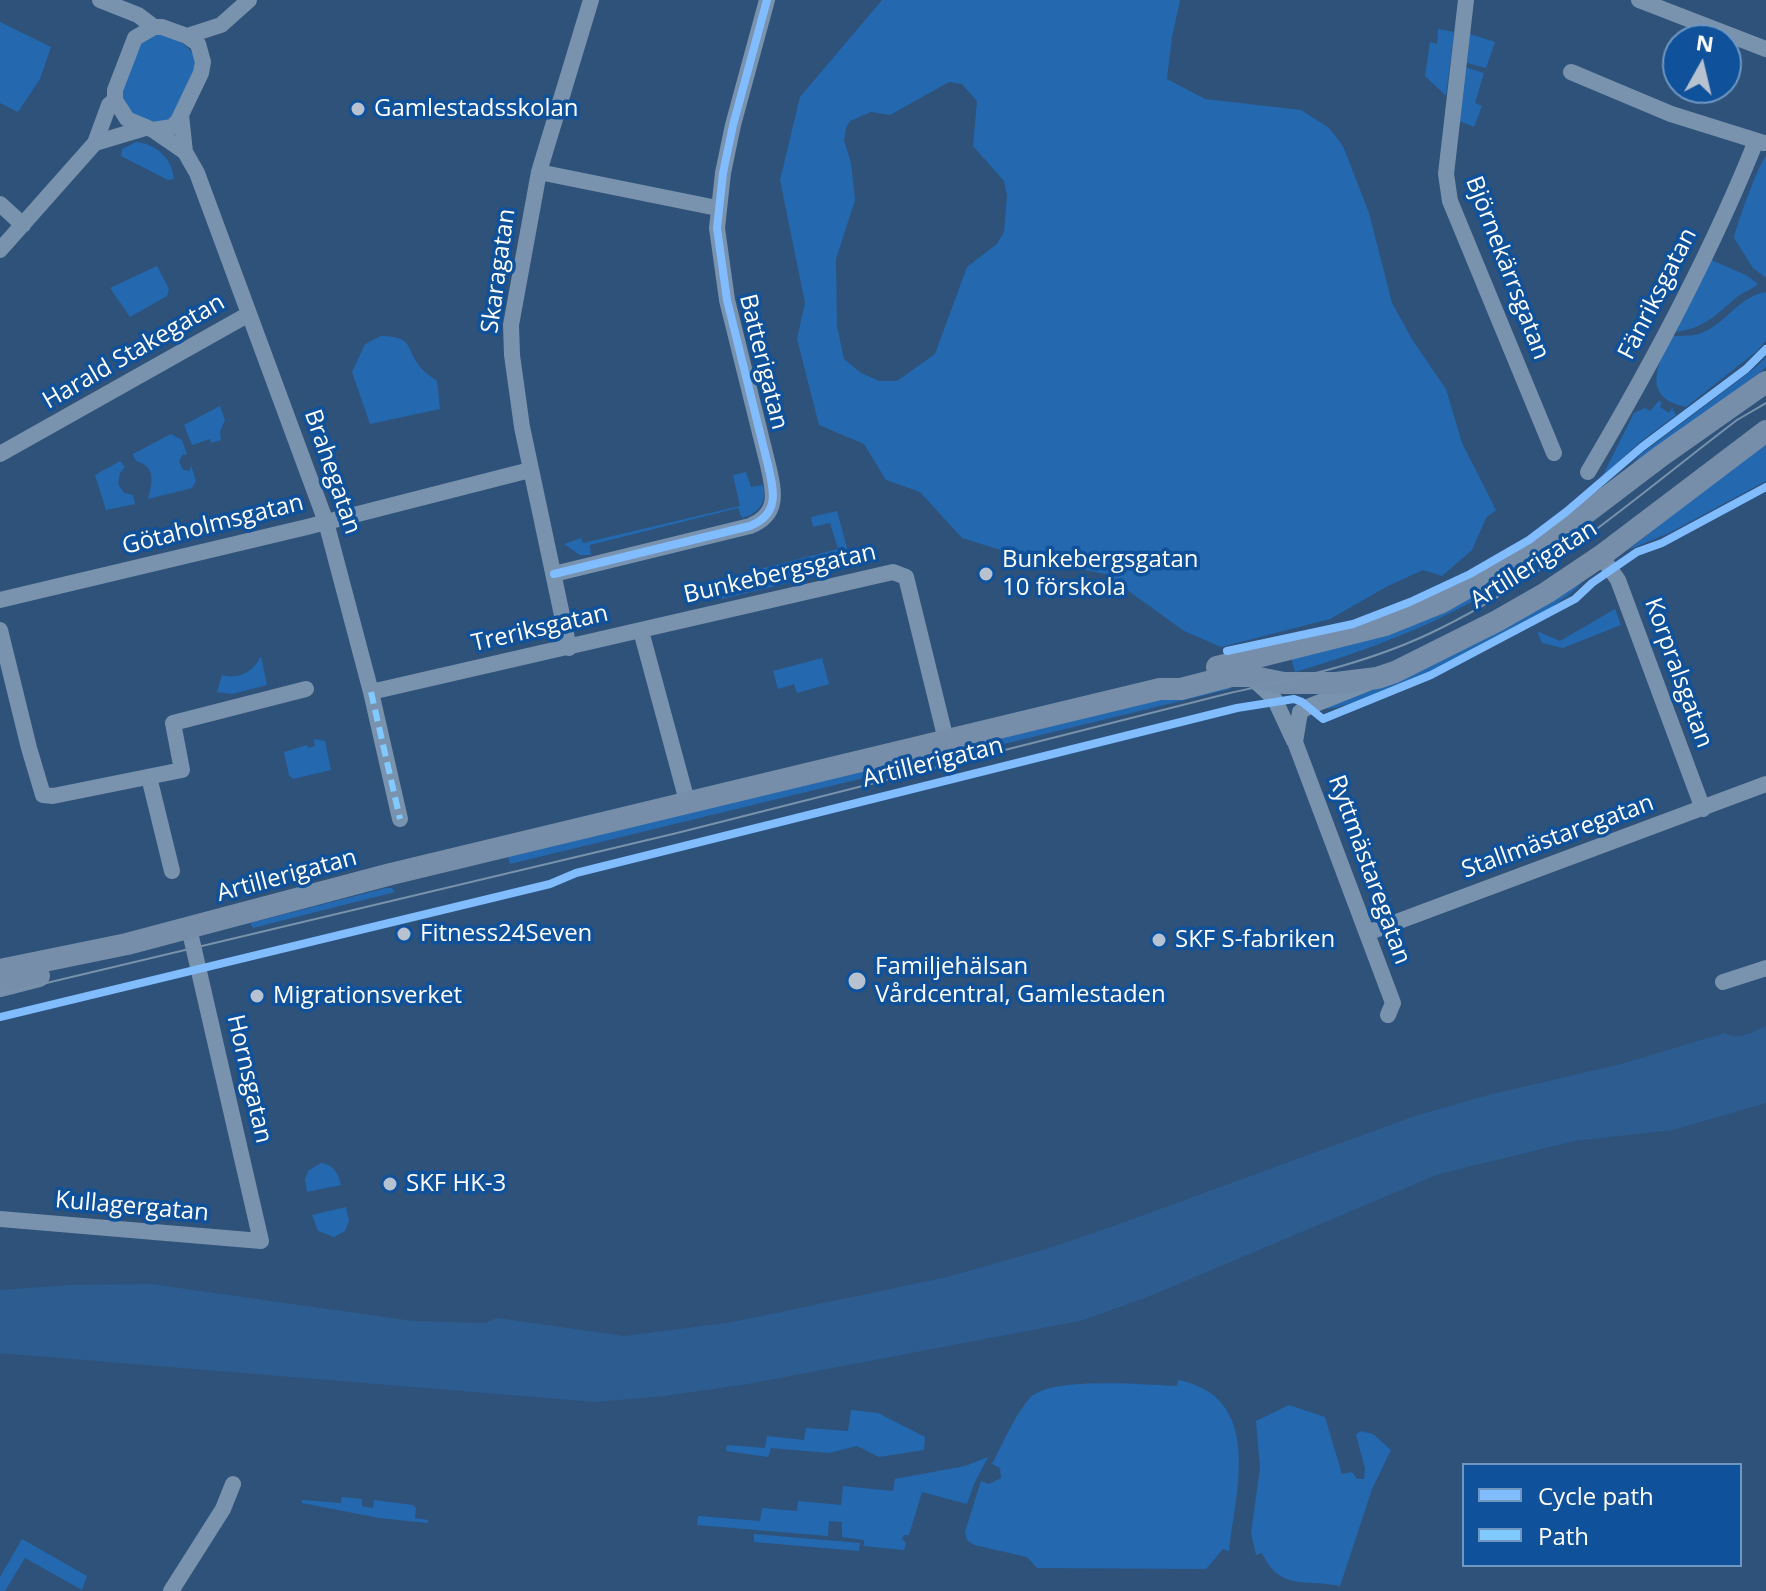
<!DOCTYPE html>
<meta charset="utf-8">
<style>
body{margin:0}
#map{position:relative;width:1766px;height:1591px;overflow:hidden;background:#2e527a;font-family:"Open Sans",sans-serif}
canvas{display:block}
.legend{position:absolute;left:1462px;top:1463px;width:280px;height:104px;box-sizing:border-box;background:#0f519a;border:2px solid #6f97c2;margin:0;padding:10px 14px;list-style:none;font-size:24px;color:#fff}
.legend li{display:flex;align-items:center;gap:16px;height:40px}
.legend b{width:40px;border:2px solid #6f97c2}
.north{position:absolute;left:1662px;top:24px;width:80px;height:80px;box-sizing:border-box;background:#0f519a;border:2px solid #6f97c2;border-radius:50%;rotate:8deg;font-size:22px;font-weight:700;line-height:32px;text-align:center;color:#fff}
.north::after{content:'';display:block;margin:auto;width:28px;height:36px;background:#b6c2d0;clip-path:polygon(50% 0,100% 100%,50% 72%,0 100%)}
</style>
<div id="map">
<canvas width="1766" height="1591"></canvas>
<ul class="legend">
<li><b style="height:10px;background:#80bcff"></b>Cycle path</li>
<li><b style="height:10px;background:#80caff"></b>Path</li>
</ul>
<div class="north">N</div>
</div>
<script>
const g = document.querySelector('canvas').getContext('2d');
g.lineJoin = 'round';
function fillPath(path, color) { g.fillStyle = color; g.fill(path, 'evenodd'); }
function trace(path, color, width, dash) { g.strokeStyle = color; g.lineWidth = width; g.lineCap = dash ? 'butt' : 'round'; g.setLineDash(dash || []); g.stroke(path); }
function write(font, color, halo, rows, align = 'center') {
  g.font = font + ' "Open Sans",sans-serif'; g.lineWidth = 7; g.setLineDash([]); g.textBaseline = 'middle'; g.strokeStyle = halo; g.fillStyle = color; for (const [text, x, y, turn = 0] of rows) {
    g.save(); g.translate(x, y); g.rotate((+turn || 0) * Math.PI / 180); g.textAlign = isNaN(turn) ? turn : align; if (halo) g.strokeText(text, 0, 0); g.fillText(text, 0, 0); g.restore();
  }
}
const green = new Path2D(`
 M882,0H1180L1172,37L1167,79L1205,99L1301,110L1329,128L1343,146L1369,213L1392,303L1413,341L1446,389L1462,443L1496,510L1486,518L1472,550L1442,576L1423,570L1388,586L1330,619L1221,647L1184,631L1105,574L1023,557L962,538L920,492L886,480L864,444L819,425L797,339L805,303L780,180L800,97ZM949,82L962,84L977,101L973,146L1004,181L1007,196L1004,232L997,244L967,267L935,354L897,381H879L861,373L844,359L837,326L836,259L855,200L851,163L844,140L846,128L850,121L871,112L890,115Z
 M0,22L51,47L40,79L18,112L0,103Z
 M1438,29L1454,32L1446,96L1425,76L1430,42L1437,44Z
 M158,32C217,52 193,76 171,118C150,129 138,119 123,105L122,89L138,46Z
 M1470,34L1495,42L1486,68L1467,63Z
 M1465,67L1484,73L1475,103L1482,106L1474,127L1459,121Z
 M136,142C156,144 172,158 174,179L168,180L121,156L122,149Z
 M1766,156V278L1753,268L1734,238C1736,226 1760,161 1766,156Z
 M1711,260L1746,275L1758,284C1752,290 1743,292 1737,297C1716,315 1704,328 1676,332Z
 M157,266L169,289L167,296L130,317L110,288Z
 M1766,292V340L1757,351L1686,407C1640,397 1658,364 1672,336C1681,336 1691,336 1699,334C1726,325 1737,297 1766,292Z
 M381,336C416,337 404,348 421,368C425,373 432,377 437,381L440,409L370,424L352,372L365,344Z
 M1766,357V367L1758,374L1623,475L1641,454L1755,368Z
 M1659,401L1662,402L1660,407L1669,413L1672,408L1676,415L1640,442L1602,477L1634,413L1645,408L1650,411Z
 M220,406L225,420L220,432L221,440L211,443L210,439L192,445L184,425Z
 M171,434L182,440L187,455L183,454L179,461L183,470L190,471L191,465L196,481L192,488L148,499C152,483 157,467 136,461L133,454Z
 M1766,442V481L1669,533L1628,550Z
 M120,461L125,467L120,473L118,484L124,493L133,495L135,504L106,510L95,475Z
 M746,472L751,487L763,485C767,503 759,513 742,518L738,508L590,545L591,555H580L564,544L581,538L583,543L740,506L733,475Z
 M837,511L851,563L788,579V583L722,599L717,580L838,549L830,523L813,527L811,517Z
 M1540,560C1465,613 1383,646 1295,672L1291,657L1433,617L1489,589L1533,561Z
 M1583,581C1555,618 1376,702 1328,709L1327,707Z
 M1615,609L1621,625L1563,648L1542,643L1537,631L1560,641Z
 M261,656L267,685L232,694L217,692L222,675C238,680 254,672 261,656Z
 M822,658L829,684L797,693L794,684L778,689L773,671Z
 M1228,681L1230,689L510,864L508,857Z
 M314,739L325,741L331,770L293,779L289,775L284,752L307,745L308,748L315,746Z
 M386,888H392L395,892L253,928L250,923Z
 M321,1163C334,1165 338,1173 341,1185L307,1192L305,1179L308,1171Z
 M346,1207L349,1221L345,1231L334,1237L318,1231L312,1215Z
 M1178,1380C1264,1397 1236,1490 1229,1551L1223,1549L1206,1569L1037,1568L1027,1557L974,1545L967,1540L965,1532L981,1481L989,1484L1001,1478L1000,1468L992,1464C1003,1444 1015,1414 1030,1398C1050,1376 1146,1385 1177,1386Z
 M1289,1405L1325,1417L1342,1474L1352,1472L1357,1479H1364L1365,1468L1356,1435L1360,1431L1373,1434L1391,1450L1372,1489L1340,1586C1304,1579 1280,1591 1262,1553L1256,1555L1251,1533L1260,1468L1256,1421Z
 M851,1410L878,1413L925,1437L924,1450L879,1457L857,1446L829,1453L771,1448L768,1457L726,1451L727,1445L765,1448L767,1436L804,1440L806,1428L848,1431Z
 M988,1457L974,1484L967,1504L922,1492L909,1535H904L902,1539L906,1543L904,1550L864,1546V1540L842,1537V1522L829,1521L828,1536L697,1525L698,1516L760,1521L762,1508L797,1511L798,1501L841,1505L843,1486L893,1491L895,1479L965,1466Z
 M342,1497L362,1499V1506L373,1508L374,1500L413,1505L416,1508L415,1518L428,1520V1523L379,1518L302,1503V1500L341,1503Z
 M754,1534L860,1543L859,1551L754,1542Z
 M22,1539L87,1576L82,1590L25,1558L5,1591H0V1577Z`);
const water = new Path2D(`
 M1766,1026V1103L1673,1130L1574,1141L1439,1174L1145,1298L1080,1321L748,1384L665,1396L595,1402L0,1353V1290L70,1285L151,1284L413,1321L485,1323L497,1318L624,1336L733,1322L947,1277L1049,1248L1108,1228L1412,1117L1484,1096L1621,1064L1725,1033C1741,1041 1751,1032 1766,1026Z`);
const minor = new Path2D(`
 M100,0L138,15L154,27
 M1466,0L1446,174L1450,201L1554,453
 M1639,0L1766,49
 M187,36L221,25L249,0
 M1571,72L1671,114L1764,143
 M181,115L185,152L197,173L326,522L371,692L400,819
 M153,130L172,127L178,121L201,73L203,62L198,44L187,36L162,27H154L135,38L115,90V100L127,119L153,130L185,152
 M95,143L145,128
 M539,172L717,208
 M0,204L23,225
 M0,250L95,143L109,105L115,100
 M0,454L249,314
 M1588,472C1651,366 1710,256 1756,141
 M1601,556L1618,580L1703,809
 M554,574L750,526C780,514 774,491 768,465L727,300L717,228L723,173L733,125L767,0
 M0,600L307,527L530,470
 M0,630L29,748L43,795L53,796L182,770L173,723L306,689
 M641,631L687,801
 M569,648L522,427L512,355L511,325L539,172L591,0
 M1252,678L1274,698L1294,741
 M1368,683L1308,707L1300,712L1295,742L1393,1003L1388,1015
 M371,692L893,572L906,577L946,740
 M149,777L172,871
 M1367,933L1766,784
 M1723,982L1766,968
 M0,1219L261,1241L189,928
 M171,1591L223,1509L233,1484`);
const major = new Path2D(`
 M1217,667L1385,625L1442,602L1520,558L1578,519L1661,456L1766,382
 M0,970L127,944L391,874L1160,689H1181L1231,676H1249L1284,683H1336L1377,678L1395,672L1497,621L1546,593L1601,556L1766,431
 M0,986L39,976`);
const tram = new Path2D(`
 M0,994L677,833L1230,693C1302,677 1373,662 1439,629C1548,576 1641,493 1737,420L1766,403`);
const quiet = new Path2D(`
 M371,692L400,819`);
const cycleway = new Path2D(`
 M554,574L750,526C780,514 774,491 768,465L727,300L717,228L723,173L733,125L767,0
 M1227,651L1353,624L1410,602L1470,574L1529,540L1566,512L1642,447L1746,369L1766,349
 M0,1017L550,884L576,873L1237,708L1294,699L1302,702L1323,719L1431,675L1575,599L1592,583L1637,552L1662,543L1766,487`);
const markers = [
 [358,109,8,"#b6c2d0"],
 [986,574,8,"#b6c2d0"],
 [404,934,8,"#b6c2d0"],
 [1159,940,8,"#b6c2d0"],
 [857,981,10,"#b6c2d0"],
 [257,996,8,"#b6c2d0"],
 [390,1184,8,"#b6c2d0"]
];
const poiNames = [
 ["Gamlestadsskolan",374,109],
 ["Bunkebergsgatan",1002,560],
 ["10 förskola",1002,588],
 ["Fitness24Seven",420,934],
 ["SKF S-fabriken",1175,940],
 ["Familjehälsan",875,967],
 ["Vårdcentral, Gamlestaden",875,995],
 ["Migrationsverket",273,996],
 ["SKF HK-3",406,1184]
];
const streetNames = [
 ["Björnekärrsgatan",1507,268,69],
 ["Skaragatan",499,271,-82],
 ["Fänriksgatan",1658,294,-63],
 ["Harald Stakegatan",134,352,-30],
 ["Batterigatan",763,362,76],
 ["Brahegatan",332,472,71],
 ["Götaholmsgatan",213,525,-14],
 ["Artillerigatan",1534,565,-32],
 ["Bunkebergsgatan",780,574,-13],
 ["Treriksgatan",540,629,-13],
 ["Korpralsgatan",1678,673,70],
 ["Artillerigatan",933,763,-14],
 ["Stallmästaregatan",1558,837,-20],
 ["Ryttmästaregatan",1369,870,70],
 ["Artillerigatan",287,876,-15],
 ["Hornsgatan",249,1079,77],
 ["Kullagergatan",132,1207,5]
];
fillPath(green, '#2468b0');
fillPath(water, '#2d5c90');
trace(minor, '#7992ad', 16);
trace(major, '#778eaa', 22);
trace(tram, '#7992ab', 2);
trace(quiet, '#80caff', 6, [12, 6]);
trace(cycleway, '#80bcff', 8);
for (const [x, y, r, color] of markers) { const dot = new Path2D(); dot.arc(x, y, r, 0, 2 * Math.PI); g.fillStyle = color; g.fill(dot); trace(dot, '#0f519a', 3); }
write('24px', '#fff', '#0f519a', poiNames, 'left');
write('24px', '#fff', '#0f519a', streetNames);
</script>
